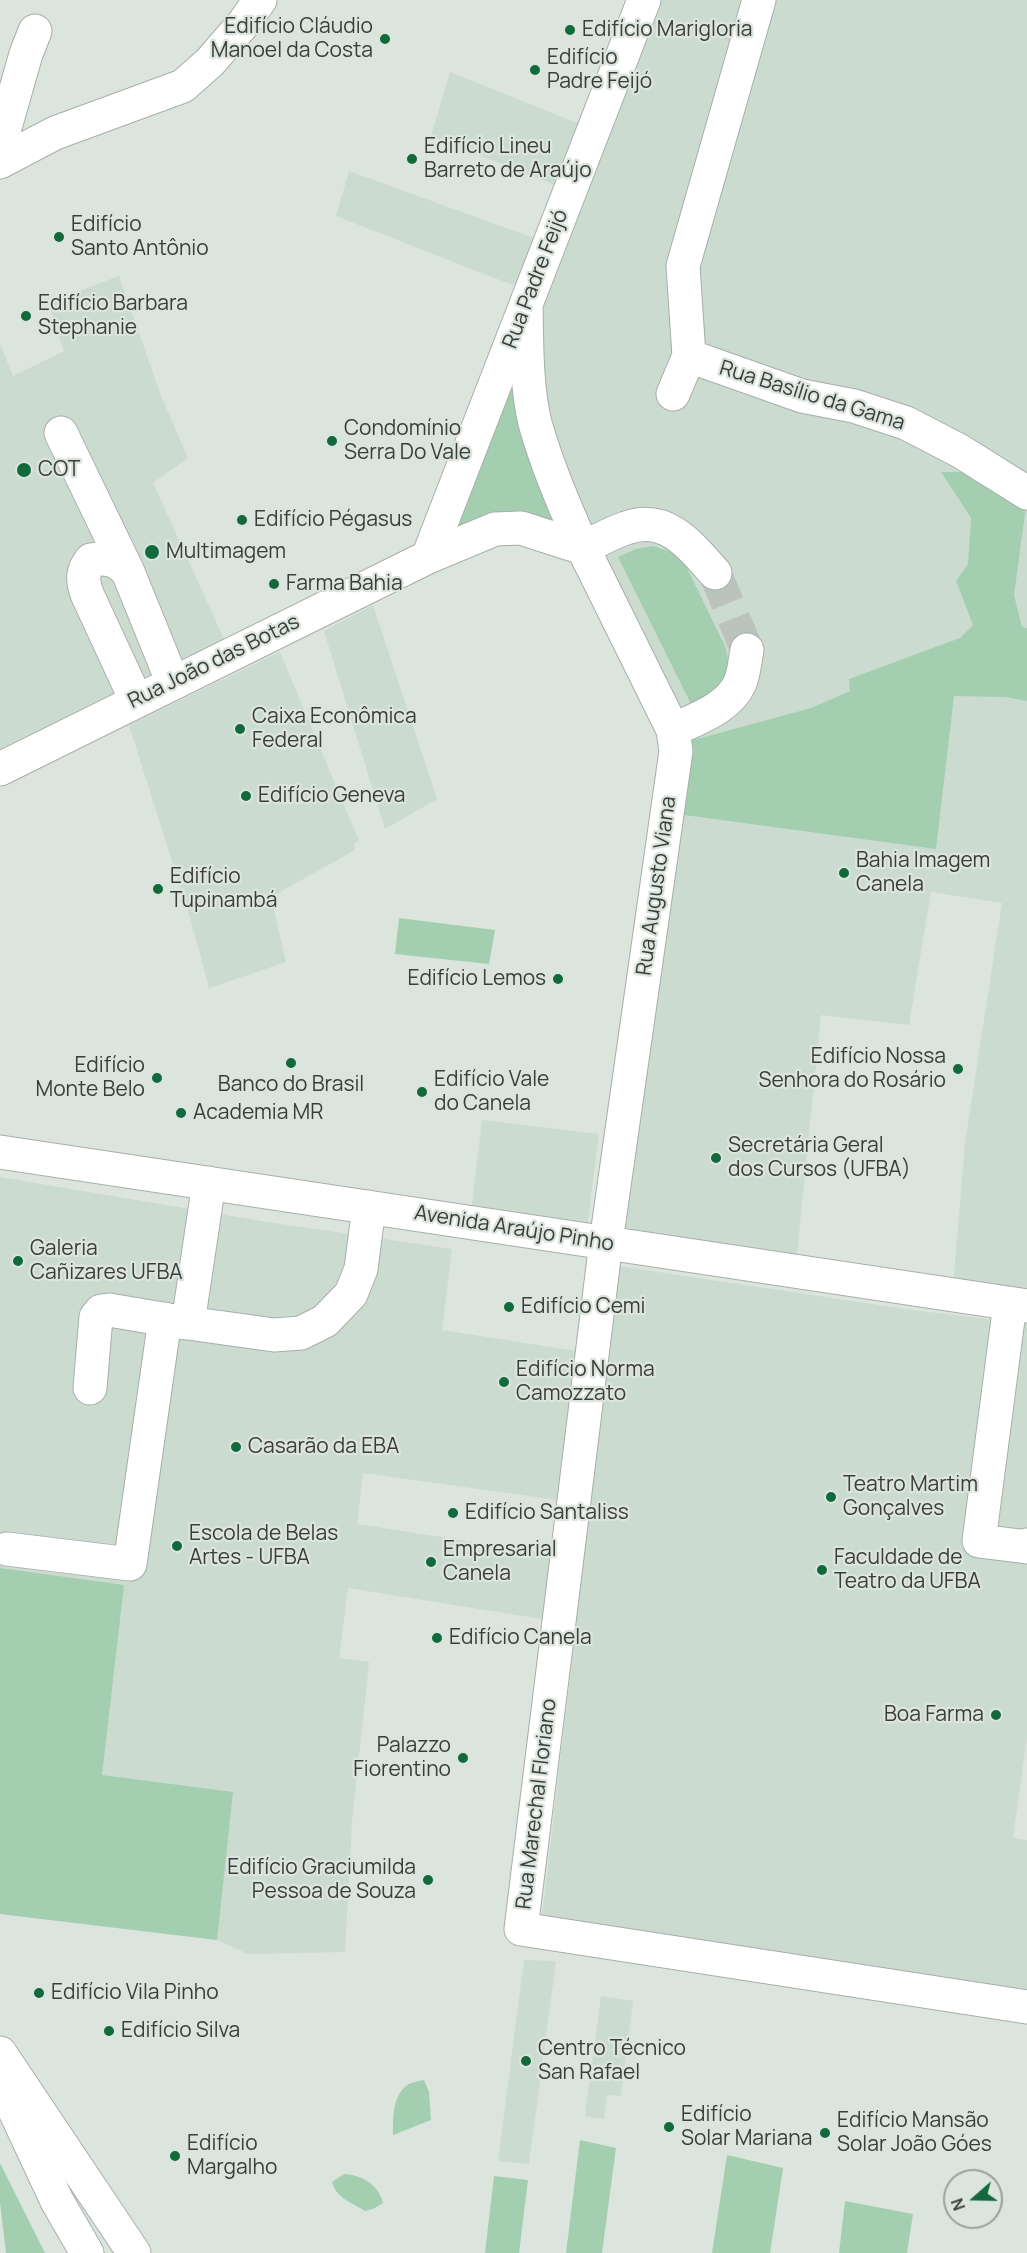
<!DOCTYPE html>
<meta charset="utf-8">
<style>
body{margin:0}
#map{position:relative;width:1027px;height:2253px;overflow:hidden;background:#dbe4dd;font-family:Manrope,sans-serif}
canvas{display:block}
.north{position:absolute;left:943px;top:2169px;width:60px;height:60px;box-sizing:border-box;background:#dbe4dd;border:2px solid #9ba29c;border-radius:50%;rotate:250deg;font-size:16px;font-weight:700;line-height:24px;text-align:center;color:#3a3e3b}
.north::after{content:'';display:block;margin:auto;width:21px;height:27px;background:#11693c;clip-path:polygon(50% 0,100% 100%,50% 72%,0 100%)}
</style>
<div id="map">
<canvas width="1027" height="2253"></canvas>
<div class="north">N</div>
</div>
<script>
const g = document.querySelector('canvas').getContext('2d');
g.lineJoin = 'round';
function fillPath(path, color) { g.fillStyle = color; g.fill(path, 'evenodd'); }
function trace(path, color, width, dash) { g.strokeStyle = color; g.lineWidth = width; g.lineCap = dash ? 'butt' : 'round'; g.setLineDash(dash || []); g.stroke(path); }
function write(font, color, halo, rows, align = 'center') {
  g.font = font + ' Manrope,sans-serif'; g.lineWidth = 4.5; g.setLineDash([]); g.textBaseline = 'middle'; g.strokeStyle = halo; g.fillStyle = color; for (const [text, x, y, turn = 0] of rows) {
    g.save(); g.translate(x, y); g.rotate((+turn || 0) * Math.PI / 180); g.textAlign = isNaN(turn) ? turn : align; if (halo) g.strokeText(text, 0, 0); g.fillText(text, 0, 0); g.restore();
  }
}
const built = new Path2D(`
 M653,0H1027V1297L953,1286L965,1143L1002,903L931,892L909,1025L821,1015L796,1263L615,1236L677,814L850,691L811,708L689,741L562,470L542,386V309Z
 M450,72L582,125L560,187L431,136Z
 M349,171L539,240L520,288L336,216Z
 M119,276L161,396L188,458L153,483L224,639L79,713L0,750V344L13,376L64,351L48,303Z
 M373,605L437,799L385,829L324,631Z
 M280,652L359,841L354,843L355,850L271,897L286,962L209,988L192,924L129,725Z
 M482,1120L599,1134L587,1227L471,1212Z
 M0,1177L267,1222L452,1249L442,1330L576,1351L558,1500L363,1473L357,1524L551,1554L542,1619L348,1588L339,1658L369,1662L352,1822L345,1952L248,1954L217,1940L0,1914Z
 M618,1266L905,1309L1027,1324V1736L1013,1838L1027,1840V1992L542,1917Z
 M524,1960L556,1961L529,2164L498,2161Z
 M601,1996L633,2001L621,2096L607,2095L604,2119L585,2116Z`);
const green = new Path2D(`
 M522,337L574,539L442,544Z
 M941,472H978L1027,499L1014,595L1022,627L1027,628V701L1005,697L954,696L936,849L677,814L689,741L811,708L850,691L849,679L960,638L973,625L956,581L968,564L971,518Z
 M653,546L672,552L685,564L725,646L730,667L725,684L693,708L618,557L636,549Z
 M399,918L495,930L489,964L395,954Z
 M0,1568L124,1585L102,1775L233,1792L217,1940L0,1914Z
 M424,2080L429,2092L431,2120L393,2135C393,2119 392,2094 409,2084C413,2082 419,2081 424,2080Z
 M580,2140L616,2148L602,2253H566Z
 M727,2155L783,2168L770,2253H712Z
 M0,2163L45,2253H6L0,2203Z
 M344,2174C362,2175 379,2185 383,2203L373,2209L365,2211C351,2202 337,2199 332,2182Z
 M494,2176L528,2180L519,2253H485Z
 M845,2201L913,2214L907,2253H839Z`);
const minorTunnel = new Path2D(`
 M715,573L747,650`);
const minor = new Path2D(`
 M759,0L683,266L689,356L802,396L854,406L906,423L960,451L1027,493
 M0,145L26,54L35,31
 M0,162L55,133L183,86L210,62L243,24L260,0
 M526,307C527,346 526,385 535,423C547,466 565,507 583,548C597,541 611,533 626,528C666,513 691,546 715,573
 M673,394L689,356
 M61,433L128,572
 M428,557L495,529L521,528L583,548L673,730L676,751L606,1242L521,1929L1027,2007
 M136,700L87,594C82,580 82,571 91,560C107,557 117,560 128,572L173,683
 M673,730C696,719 729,708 740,683C744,673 745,661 747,650
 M0,1152L1027,1306
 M209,1183L188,1323L274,1335L301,1333L325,1321L351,1294L361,1269L369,1207
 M1010,1304L979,1541L1027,1547V1545
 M90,1388L96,1317L101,1311L109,1310L186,1323
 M7,1549L130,1564L165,1319
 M0,2053L134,2253`);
const major = new Path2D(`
 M0,769L428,557L644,0
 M0,2079L57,2201L87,2253`);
const markers = [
 [570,30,6,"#11693c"],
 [385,39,6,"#11693c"],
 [535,70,6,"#11693c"],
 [412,159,6,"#11693c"],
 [59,237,6,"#11693c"],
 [26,316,6,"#11693c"],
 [332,441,6,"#11693c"],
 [24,470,8,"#11693c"],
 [242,520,6,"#11693c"],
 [152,552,8,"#11693c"],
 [274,584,6,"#11693c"],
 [240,729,6,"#11693c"],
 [246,796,6,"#11693c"],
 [844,873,6,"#11693c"],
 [158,889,6,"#11693c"],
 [558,979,6,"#11693c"],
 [291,1063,6,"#11693c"],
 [958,1069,6,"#11693c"],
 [157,1078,6,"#11693c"],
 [422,1092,6,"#11693c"],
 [181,1113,6,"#11693c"],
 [716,1158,6,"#11693c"],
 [18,1261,6,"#11693c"],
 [509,1307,6,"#11693c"],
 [504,1382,6,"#11693c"],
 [236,1447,6,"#11693c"],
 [831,1497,6,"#11693c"],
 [453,1513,6,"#11693c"],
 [177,1546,6,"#11693c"],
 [431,1562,6,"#11693c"],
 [822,1570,6,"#11693c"],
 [437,1638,6,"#11693c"],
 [996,1715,6,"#11693c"],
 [463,1758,6,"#11693c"],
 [428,1880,6,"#11693c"],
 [39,1993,6,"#11693c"],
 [109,2031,6,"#11693c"],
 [526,2061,6,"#11693c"],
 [669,2127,6,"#11693c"],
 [825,2133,6,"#11693c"],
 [175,2156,6,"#11693c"]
];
const poiNames = [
 ["Edifício Cláudio",373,27,"right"],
 ["Manoel da Costa",373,51,"right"],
 ["Edifício Marigloria",582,30],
 ["Edifício",547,58],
 ["Padre Feijó",547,82],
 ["Edifício Lineu",424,147],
 ["Barreto de Araújo",424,171],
 ["Edifício",71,225],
 ["Santo Antônio",71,249],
 ["Edifício Barbara",38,304],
 ["Stephanie",38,328],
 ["Condomínio",344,429],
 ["Serra Do Vale",344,453],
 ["COT",38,470],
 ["Edifício Pégasus",254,520],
 ["Multimagem",166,552],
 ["Farma Bahia",286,584],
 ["Caixa Econômica",252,717],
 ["Federal",252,741],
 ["Edifício Geneva",258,796],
 ["Bahia Imagem",856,861],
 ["Canela",856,885],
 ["Edifício",170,877],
 ["Tupinambá",170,901],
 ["Edifício Lemos",546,979,"right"],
 ["Edifício Nossa",946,1057,"right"],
 ["Senhora do Rosário",946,1081,"right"],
 ["Edifício",145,1066,"right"],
 ["Monte Belo",145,1090,"right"],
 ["Edifício Vale",434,1080],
 ["do Canela",434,1104],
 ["Banco do Brasil",291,1085,"center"],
 ["Academia MR",193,1113],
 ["Secretária Geral",728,1146],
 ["dos Cursos (UFBA)",728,1170],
 ["Galeria",30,1249],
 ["Cañizares UFBA",30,1273],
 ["Edifício Cemi",521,1307],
 ["Edifício Norma",516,1370],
 ["Camozzato",516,1394],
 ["Casarão da EBA",248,1447],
 ["Teatro Martim",843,1485],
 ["Gonçalves",843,1509],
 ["Edifício Santaliss",465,1513],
 ["Escola de Belas",189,1534],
 ["Artes - UFBA",189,1558],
 ["Empresarial",443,1550],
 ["Canela",443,1574],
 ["Faculdade de",834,1558],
 ["Teatro da UFBA",834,1582],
 ["Edifício Canela",449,1638],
 ["Boa Farma",984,1715,"right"],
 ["Palazzo",451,1746,"right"],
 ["Fiorentino",451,1770,"right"],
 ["Edifício Graciumilda",416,1868,"right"],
 ["Pessoa de Souza",416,1892,"right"],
 ["Edifício Vila Pinho",51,1993],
 ["Edifício Silva",121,2031],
 ["Centro Técnico",538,2049],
 ["San Rafael",538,2073],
 ["Edifício",681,2115],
 ["Solar Mariana",681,2139],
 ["Edifício Mansão",837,2121],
 ["Solar João Góes",837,2145],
 ["Edifício",187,2144],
 ["Margalho",187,2168]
];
const streetNames = [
 ["Rua Padre Feijó",536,279,-69],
 ["Rua Basílio da Gama",812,396,17],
 ["Rua João das Botas",214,662,-26],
 ["Rua Augusto Viana",657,886,-82],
 ["Avenida Araújo Pinho",514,1229,9],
 ["Rua Marechal Floriano",537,1804,-83]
];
fillPath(built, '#cbdbd0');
fillPath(green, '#a3cfb0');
trace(minorTunnel, '#bbc3bd', 33, [33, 16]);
trace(minor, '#a7afa9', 35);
trace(major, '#a7afa9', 35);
trace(minor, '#fff', 33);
trace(major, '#fff', 33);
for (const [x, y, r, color] of markers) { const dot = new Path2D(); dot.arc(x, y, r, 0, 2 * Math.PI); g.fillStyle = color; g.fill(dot); trace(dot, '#dbe4dd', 2); }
write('21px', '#3a3e3b', '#dbe4dd', poiNames, 'left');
write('21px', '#3a3e3b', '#dbe4dd', streetNames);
</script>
